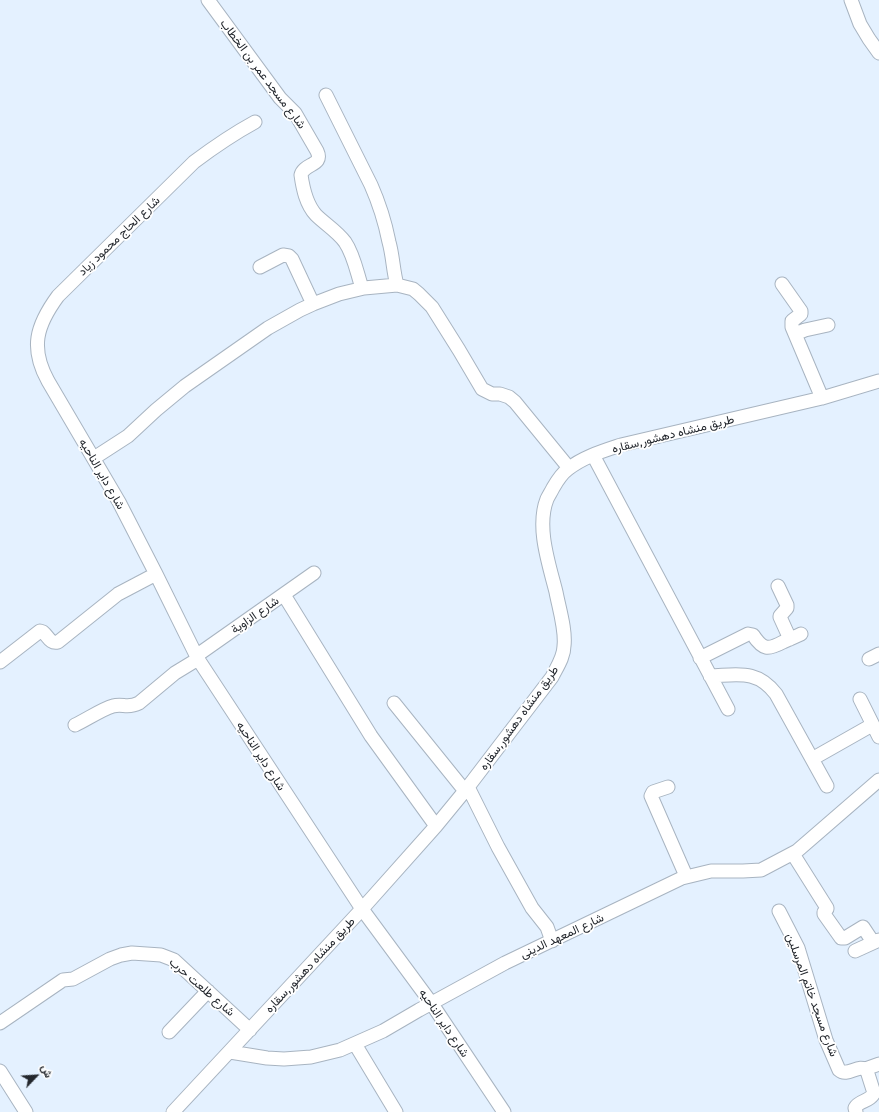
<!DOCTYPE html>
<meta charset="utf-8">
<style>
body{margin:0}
#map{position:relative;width:879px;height:1112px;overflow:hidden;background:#e4f1ff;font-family:"Golos Text",Vazirmatn,sans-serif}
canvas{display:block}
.north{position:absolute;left:16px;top:1056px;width:40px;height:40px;-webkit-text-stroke:3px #fff;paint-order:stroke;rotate:65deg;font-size:11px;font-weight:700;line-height:16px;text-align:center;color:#23272d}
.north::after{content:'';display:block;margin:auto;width:14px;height:18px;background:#23272d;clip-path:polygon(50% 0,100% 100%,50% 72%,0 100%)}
</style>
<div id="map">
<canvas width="879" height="1112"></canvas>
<div class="north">ش</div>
</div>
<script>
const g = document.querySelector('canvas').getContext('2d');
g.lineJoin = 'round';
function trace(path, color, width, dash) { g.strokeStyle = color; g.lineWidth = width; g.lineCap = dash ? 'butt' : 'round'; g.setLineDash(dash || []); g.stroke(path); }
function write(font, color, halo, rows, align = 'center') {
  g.font = font + ' "Golos Text",Vazirmatn,sans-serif'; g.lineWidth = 3.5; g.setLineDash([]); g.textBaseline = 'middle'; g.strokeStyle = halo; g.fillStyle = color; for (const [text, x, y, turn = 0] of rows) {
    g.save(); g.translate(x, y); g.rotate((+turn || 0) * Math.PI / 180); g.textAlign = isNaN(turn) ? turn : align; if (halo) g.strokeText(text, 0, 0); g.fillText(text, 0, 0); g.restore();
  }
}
const minor = new Path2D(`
 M208,0L280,98L295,113L317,151C324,166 304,163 301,175C303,189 306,204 316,215C325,224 337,231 345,242C354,255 357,273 362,288
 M851,0L860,24L869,39L879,53
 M326,95L371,185C379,203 385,222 389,242C393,256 393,271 397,285
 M255,122C233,134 214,147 194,162L58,296C36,326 30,348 48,381L119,502L156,574L198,659L362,909L432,1004L504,1112
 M260,267L283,255L289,256L292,259L313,304
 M782,284L801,311V314L792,321V327L822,398
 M795,334L805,330L828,325
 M593,455L728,709
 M94,458L128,436L156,410L185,386L268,328L300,310L313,304L339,294L364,288L397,285L413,289L419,294L432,307L459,350L482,389L492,394H500L509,397L515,402L569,468
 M778,586L787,605V608L780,616V617L790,639
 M284,595L371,736L436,826
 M196,656L314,573
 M700,658L748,634L753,635C763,650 768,650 783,642C789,639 795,637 801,634
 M869,659L879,654
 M0,662L40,631L43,632C48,636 50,644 58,642L118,594L156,574
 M710,676C738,675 757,669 776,694L827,786
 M860,699L879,737
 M394,703L465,791
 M75,725C86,720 102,709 113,706C123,703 127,709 139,703L175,673L198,659
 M812,759L872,725
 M468,787L498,847L532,908L547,927L552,941
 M668,787L653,792L651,796L686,876
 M793,854L827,908V909L824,912V914L841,938H845L863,927L873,942
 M779,911L798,948L826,1040L839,1070C848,1078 859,1062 867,1071L874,1093C870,1102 859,1100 855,1108L856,1112
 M855,951L879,940
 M0,1023L63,980L73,979L110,959L121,955L132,953L161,955L174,960L250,1030
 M169,1032L208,991
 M355,1044L396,1112
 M230,1052L267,1058L284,1059L311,1057L340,1050L383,1031L419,1010L505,963L682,878L711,871H743L761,870L797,851L879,780
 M865,1069L879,1064
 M0,1071L26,1112
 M173,1112L362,909L436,826L468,787L552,677C557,667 564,657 564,646C566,630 559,608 556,592C549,564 536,527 547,499C549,495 551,492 553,488C557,481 561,474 568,469C583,457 603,451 621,445L822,398L879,381`);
const streetNames = [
 ["شارع مسجد عمر بن الخطاب",263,74,53],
 ["شارع الحاج محمود زياد",119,236,-44],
 ["طريق منشاه دهشور,سقاره",673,434,-14],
 ["شارع داير الناحيه",102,474,60],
 ["شارع الزاوية",255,615,-35],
 ["طريق منشاه دهشور,سقاره",519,718,-54],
 ["شارع داير الناحيه",261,756,57],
 ["شارع المعهد الدينى",562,936,-25],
 ["طريق منشاه دهشور,سقاره",310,965,-47],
 ["شارع طلعت حرب",202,987,41],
 ["شارع مسجد خاتم المرسلين",812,995,70],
 ["شارع داير الناحيه",444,1023,56]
];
trace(minor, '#a8b4c1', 15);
trace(minor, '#fff', 13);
write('12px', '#23272d', '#fff', streetNames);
</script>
